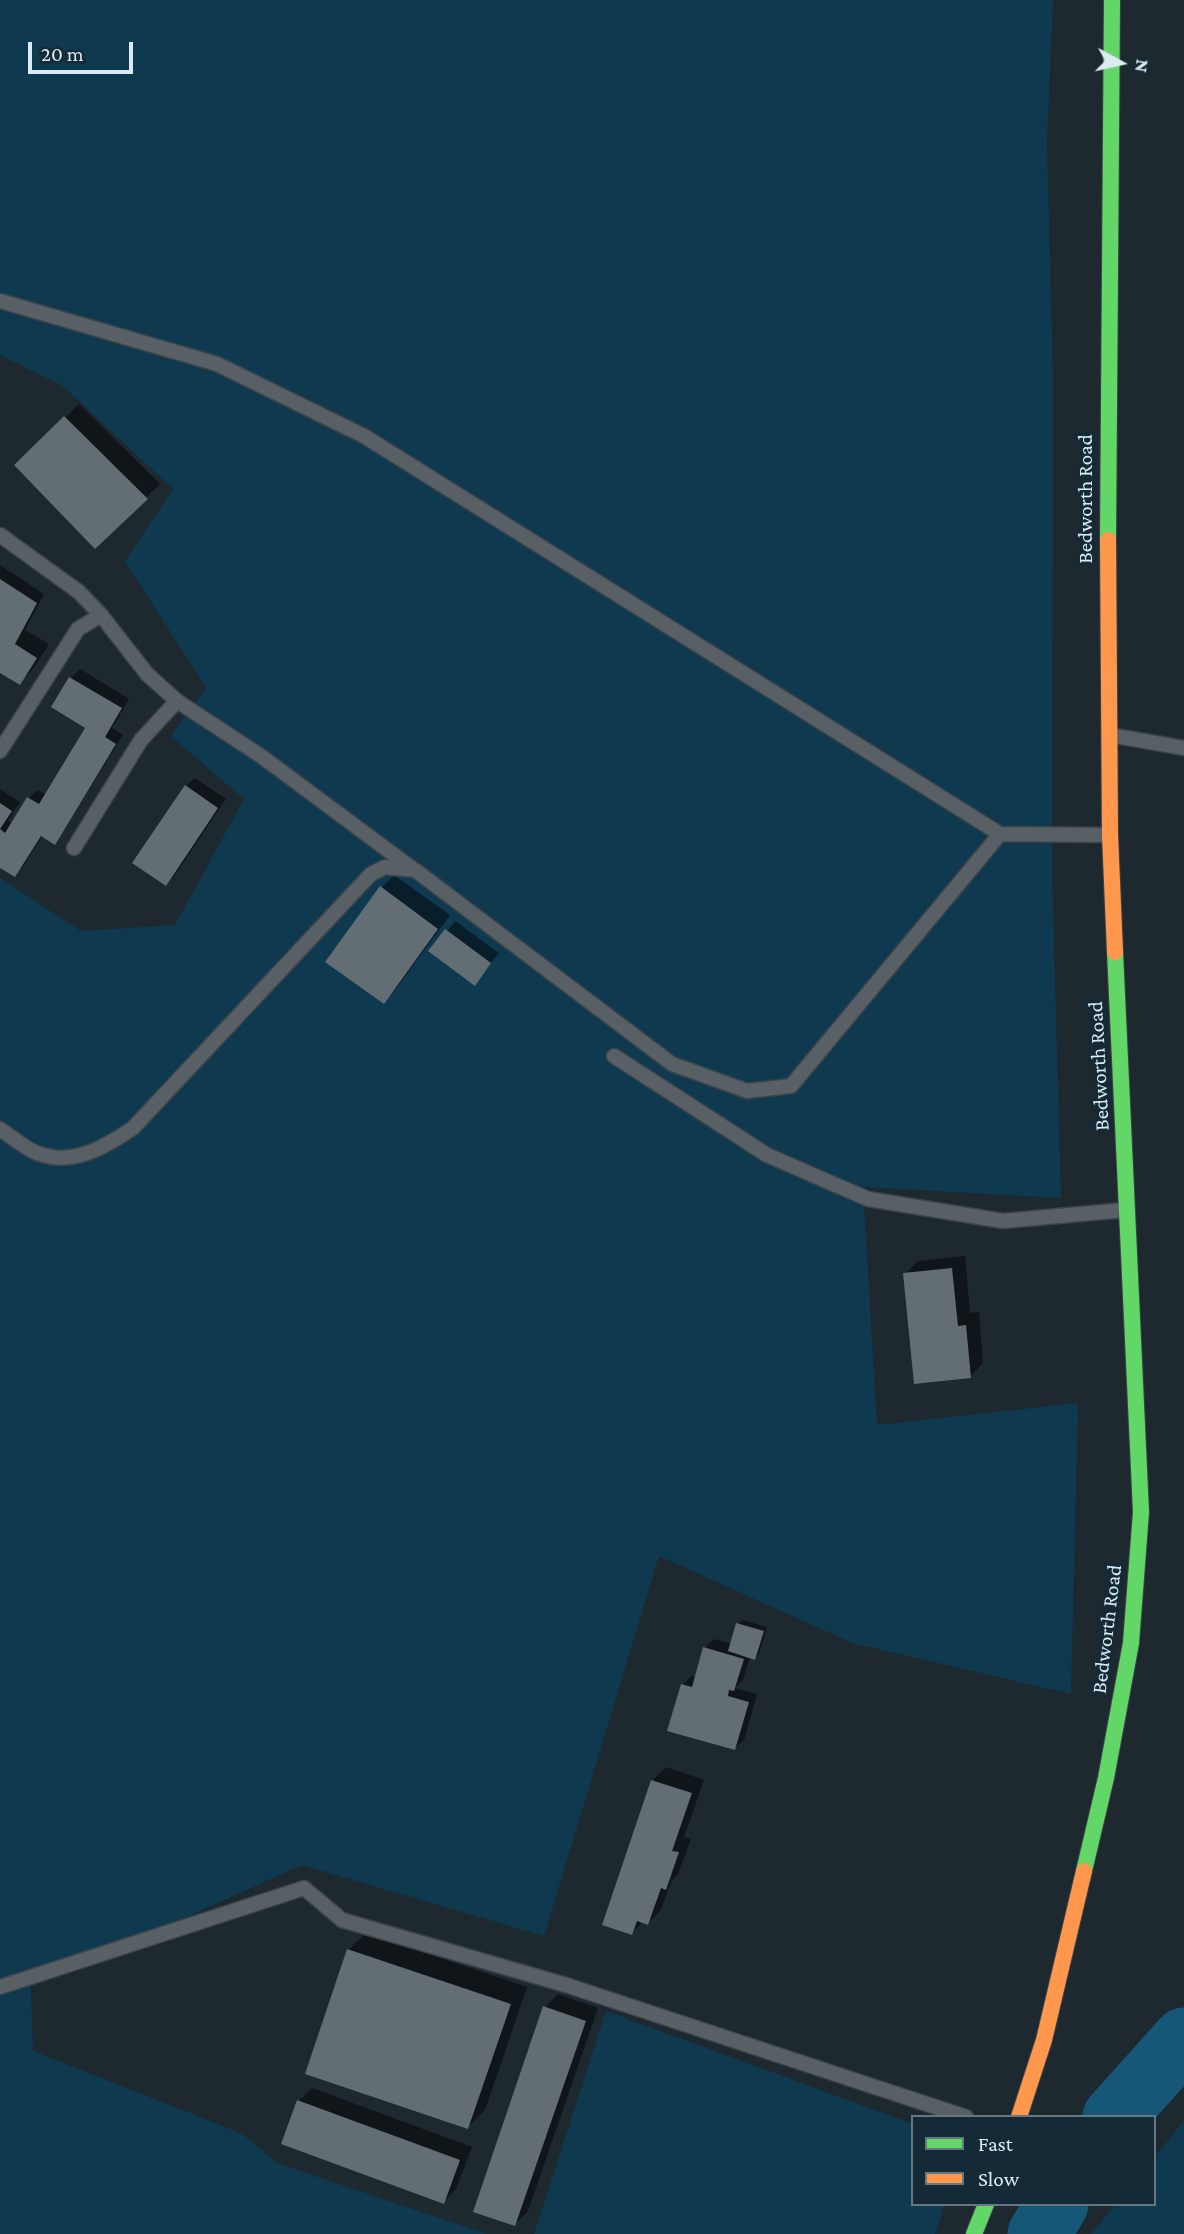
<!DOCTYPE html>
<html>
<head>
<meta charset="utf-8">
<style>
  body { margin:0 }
  #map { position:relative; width:1184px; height:2234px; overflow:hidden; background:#1d282f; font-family:"Crimson Pro",serif }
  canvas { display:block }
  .legend { position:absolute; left:911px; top:2115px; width:245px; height:91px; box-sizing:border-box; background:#152a37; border:2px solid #657782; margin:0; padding:9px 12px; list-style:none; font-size:21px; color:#dceaf2 }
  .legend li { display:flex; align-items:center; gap:14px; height:35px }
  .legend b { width:35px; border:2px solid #657782 }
  .north { position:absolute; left:1086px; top:28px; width:70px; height:70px; -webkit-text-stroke:5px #152a37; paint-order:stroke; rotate:98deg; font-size:19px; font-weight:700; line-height:28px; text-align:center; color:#dceaf2 }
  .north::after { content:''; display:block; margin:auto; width:24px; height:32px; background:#dceaf2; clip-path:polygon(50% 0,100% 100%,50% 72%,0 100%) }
  .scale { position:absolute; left:28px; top:42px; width:105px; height:32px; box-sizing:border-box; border:4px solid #dceaf2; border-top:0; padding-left:9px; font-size:21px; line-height:24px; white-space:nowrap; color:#dceaf2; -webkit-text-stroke:5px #152a37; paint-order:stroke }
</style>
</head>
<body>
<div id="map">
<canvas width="1184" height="2234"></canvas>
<ul class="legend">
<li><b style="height:9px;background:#63d668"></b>Fast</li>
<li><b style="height:9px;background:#ff974d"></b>Slow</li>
</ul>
<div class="north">N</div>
<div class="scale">20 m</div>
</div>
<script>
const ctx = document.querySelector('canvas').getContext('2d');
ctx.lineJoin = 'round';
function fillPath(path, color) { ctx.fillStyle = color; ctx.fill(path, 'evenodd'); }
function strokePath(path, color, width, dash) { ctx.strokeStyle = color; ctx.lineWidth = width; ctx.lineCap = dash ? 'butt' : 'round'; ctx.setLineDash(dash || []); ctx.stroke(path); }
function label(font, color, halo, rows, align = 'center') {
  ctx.font = font + ' "Crimson Pro",serif'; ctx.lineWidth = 7; ctx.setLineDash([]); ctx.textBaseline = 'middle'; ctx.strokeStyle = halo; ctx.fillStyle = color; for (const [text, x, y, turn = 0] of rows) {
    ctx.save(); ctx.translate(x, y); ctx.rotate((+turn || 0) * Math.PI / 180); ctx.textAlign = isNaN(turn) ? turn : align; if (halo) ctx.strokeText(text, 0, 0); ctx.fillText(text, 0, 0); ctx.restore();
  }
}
const green = new Path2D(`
  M0 0H1053L1047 143 1053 379 1052 871 1061 1198 863 1187 877 1425 1078 1403 1071 1694 852 1643 659 1556 544 1936 302 1865 31 1987 33 2051 241 2133 279 2164 488 2234H0V878L81 931 175 925 244 799 171 736 206 688 125 561 173 489 63 386 0 355Z
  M606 2011 913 2124V2204H945L935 2234H534Z
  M1184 2120V2234H1091L1116 2204H1154V2158Z`);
const shadow = new Path2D(`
  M79 404 160 484 95 546 17 465Z
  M0 565 44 594 25 630 49 644 33 669 20 682 0 671Z
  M80 669 129 699 112 728 123 735 58 839 43 835 23 866 15 875 0 866V789L20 802 8 820 12 824 29 798 37 790 46 795 88 727 53 707 71 678Z
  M195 778 226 799 175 875 166 884 186 786Z
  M394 875 450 915 396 989 383 1002 381 888Z
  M455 921 499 953 474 983 431 951Z
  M965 1256 970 1313 979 1312 983 1363 970 1377 905 1274 918 1261Z
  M742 1620 767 1627 759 1654 755 1658 750 1656 743 1680 735 1688 757 1694 744 1740 735 1748 683 1685 691 1676 696 1677 705 1648 714 1639 732 1644 738 1624Z
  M666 1767 704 1780 684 1837 691 1839 678 1874 671 1882 661 1910 648 1923 643 1921 632 1933 605 1924 653 1780Z
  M366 1933 527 1987 485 2110 468 2127 348 1950Z
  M558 1994 598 2008 528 2211 515 2224 545 2007Z
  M312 2088 472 2147 456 2189 443 2202 299 2101Z`);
const river = new Path2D(`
  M1114 2117 1184 2039
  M1039 2234 1057 2204`);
const building = new Path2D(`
  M64 416 148 499 95 549 14 465Z
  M0 579 37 603 15 644 37 658 20 685 0 673Z
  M69 677 122 708 105 737 116 744 55 845 41 836 15 877 0 868V803L12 811 0 829 5 833 27 797 39 804 85 728 51 707Z
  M185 785 218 808 166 886 132 863Z
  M380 886 438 929 384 1004 325 962Z
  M445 929 491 963 475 986 428 951Z
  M952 1268 958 1326 966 1325 971 1378 914 1384 903 1273Z
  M736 1623 764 1631 755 1660 728 1651Z
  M703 1647 744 1659 734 1691 729 1690 728 1696 749 1702 735 1750 667 1731 681 1684 692 1687Z
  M651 1780 692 1793 672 1851 679 1852 666 1890 661 1888 648 1925 637 1921 632 1935 602 1925Z
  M347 1949 511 2004 468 2129 305 2074Z
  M543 2006 586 2021 515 2226 473 2212Z
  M297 2100 460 2160 444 2204 281 2144Z`);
const lane = new Path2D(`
  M0 301 217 364 364 436 1000 834 1108 835
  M0 535 79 592 101 615 147 674 177 701 261 756 413 869
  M1110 735 1184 748
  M0 751 78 629 101 615
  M74 848 141 740 177 701
  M614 1056 767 1155 868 1199 1003 1221 1125 1210
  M0 1129C12 1137 24 1148 37 1153 72 1167 105 1147 133 1128L371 874 385 867 415 870 672 1064 747 1091 791 1086 1000 834
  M0 1987 304 1888 342 1920 566 1985 966 2117`);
const fast = new Path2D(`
  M1108 540 1112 0
  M1084 1871 1106 1778 1131 1643 1141 1512 1115 952
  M974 2234 986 2204`);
const slow = new Path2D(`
  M1108 540 1110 835 1115 952
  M1019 2117 1044 2040 1084 1871`);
const streetNames = [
  ["Bedworth Road",1086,499,-90],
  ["Bedworth Road",1099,1066,-93],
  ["Bedworth Road",1107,1629,-83]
];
fillPath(green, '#0f394f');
fillPath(shadow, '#0007');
strokePath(river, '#165676', 63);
fillPath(building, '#636d74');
strokePath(lane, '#3b444a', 17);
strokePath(fast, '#3b444a', 18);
strokePath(slow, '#3b444a', 18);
strokePath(lane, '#586066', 14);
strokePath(fast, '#63d668', 16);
strokePath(slow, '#ff974d', 16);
label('21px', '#dceaf2', '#152a37', streetNames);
</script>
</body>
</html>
